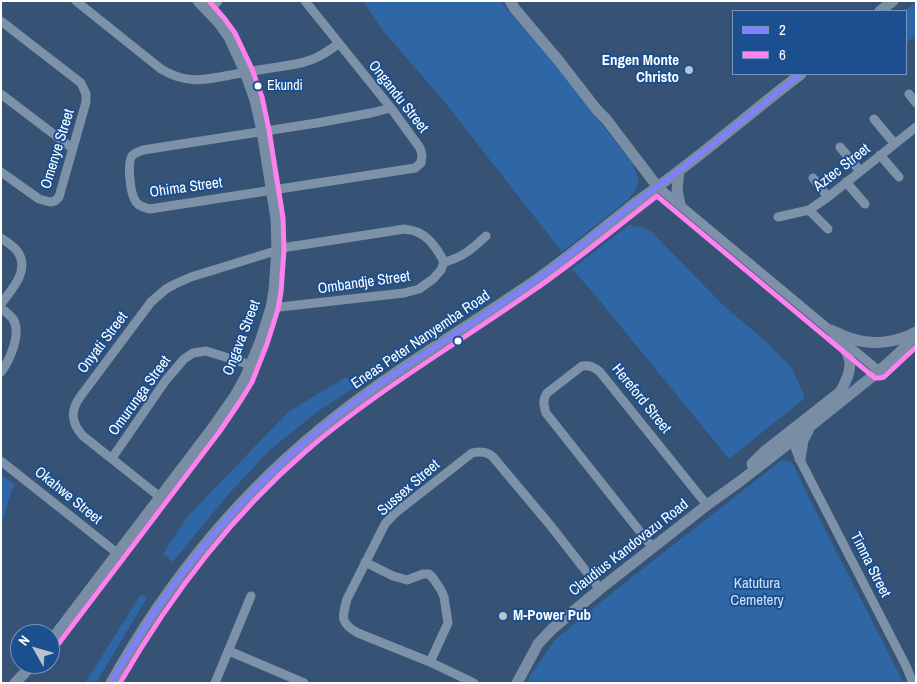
<!DOCTYPE html>
<html>
<head>
<meta charset="utf-8">
<style>
  body { margin:0 }
  #map { position:relative; width:917px; height:684px; overflow:hidden; background:#365274; font-family:"Archivo Narrow",sans-serif }
  canvas { display:block }
  .frame { position:absolute; inset:0; border:2px solid #fff; pointer-events:none }
  .legend { position:absolute; left:732px; top:10px; width:175px; height:65px; box-sizing:border-box; background:#1b4f8f; border:1px solid #7695bc; margin:0; padding:6px 9px; list-style:none; font-size:15px; color:#fff }
  .legend li { display:flex; align-items:center; gap:10px; height:25px }
  .legend b { width:25px; border:1px solid #7695bc }
  .north { position:absolute; left:10px; top:624px; width:50px; height:50px; box-sizing:border-box; background:#1b4f8f; border:1px solid #7695bc; border-radius:50%; rotate:308deg; font-size:14px; font-weight:700; line-height:20px; text-align:center; color:#fff }
  .north::after { content:''; display:block; margin:auto; width:18px; height:22px; background:#b9c2ce; clip-path:polygon(50% 0,100% 100%,50% 72%,0 100%) }
</style>
</head>
<body>
<div id="map">
<canvas width="917" height="684"></canvas>
<div class="frame"></div>
<ul class="legend">
<li><b style="height:6px;background:#8080ff"></b>2</li>
<li><b style="height:6px;background:#ff80ef"></b>6</li>
</ul>
<div class="north">N</div>
</div>
<script>
const ctx = document.querySelector('canvas').getContext('2d');
ctx.lineJoin = 'round';
function fillPath(path, color) { ctx.fillStyle = color; ctx.fill(path, 'evenodd'); }
function strokePath(path, color, width, dash) { ctx.strokeStyle = color; ctx.lineWidth = width; ctx.lineCap = dash ? 'butt' : 'round'; ctx.setLineDash(dash || []); ctx.stroke(path); }
function label(font, color, halo, rows, align = 'center') {
  ctx.font = font + ' "Archivo Narrow",sans-serif'; ctx.lineWidth = 4; ctx.setLineDash([]); ctx.textBaseline = 'middle'; ctx.strokeStyle = halo; ctx.fillStyle = color; for (const [text, x, y, turn = 0] of rows) {
    ctx.save(); ctx.translate(x, y); ctx.rotate((+turn || 0) * Math.PI / 180); ctx.textAlign = isNaN(turn) ? turn : align; if (halo) ctx.strokeText(text, 0, 0); ctx.fillText(text, 0, 0); ctx.restore();
  }
}
const green = new Path2D(`
  M363 1H500L555 64 632 163 636 172 639 182 635 191 628 200 562 252 443 100 383 31Z
  M916 2V35L906 43V11H905Z
  M629 225 641 227 652 232 723 305 763 339 792 368 805 398 729 459 595 295 572 269Z
  M346 377 358 385 317 412 270 450 226 497 173 562 163 554 188 516 288 412Z
  M782 460 792 462 813 506 904 683H527L531 674 555 640 613 592Z
  M1 474 15 485 11 492 1 527Z
  M141 594 147 598 96 683H85Z`);
const street = new Path2D(`
  M76 1 161 69C192 88 214 77 247 72 263 69 280 67 296 64 315 60 323 55 338 44
  M305 1 391 108 420 148 422 155 421 163 415 168 150 209C145 208 139 206 136 202 130 194 127 163 132 156 135 152 139 152 143 150L317 123 371 113 391 108
  M209 12 218 1
  M1 21 81 83 86 94V102L59 197 55 201 50 202 39 199 1 172
  M1 94 72 148
  M909 94 916 103
  M874 119 894 143
  M840 147 860 171
  M880 155 899 177
  M813 178 828 197
  M846 182 865 204
  M657 186 879 371
  M809 210 828 229
  M778 217 809 210 828 197 916 127
  M1 238C7 242 16 247 19 254 29 272 11 290 1 304
  M444 262C462 258 472 249 486 236
  M1 308C5 311 10 315 13 319 22 333 10 360 1 372
  M791 437 800 460 906 666 913 683
  M112 458 166 380 184 359 193 353 206 351 251 365
  M1 461 117 553
  M160 497 83 436C71 423 70 411 80 397L151 302 166 289 175 284 191 277 288 247 405 229C408 230 413 230 417 232 430 237 438 250 444 262L441 270 433 279 419 289 404 293 271 308
  M653 548 546 413C544 406 542 400 547 393L582 366C590 365 594 367 600 372L707 505
  M365 562 393 576 407 580 423 574H429L433 578 441 590 444 597 448 623 430 662
  M229 651 304 683
  M215 683 251 596
  M474 683 430 662 358 633C340 623 342 618 347 599L385 524 394 514 472 453C480 451 487 451 493 457L550 525 600 589`);
const secondary = new Path2D(`
  M510 1 515 9 559 61 597 110 606 119 657 186
  M880 11 893 1
  M679 171 677 190 680 204
  M831 330C838 333 845 337 853 339 874 346 897 342 916 332
  M832 331C851 355 857 364 840 392
  M800 459 803 440 808 431
  M752 464 765 451 840 392
  M50 642 214 426 235 396 245 378 260 342 271 308 274 291 277 250 276 219 262 131 255 100 245 72 229 37 219 23 198 1
  M15 683 33 664
  M111 683C168 580 243 489 335 417 399 367 469 326 536 280 570 256 602 229 635 203 650 192 666 181 680 170 721 139 760 105 801 74
  M517 683 538 644 551 630 600 589 707 505 739 482 792 441 879 371 900 352 914 337`);
const bus1 = new Path2D(`
  M111 683C126 657 141 632 158 607 207 536 267 471 335 417 401 365 475 324 543 275 575 252 604 226 635 203 655 188 675 174 695 158 731 131 765 102 801 74`);
const bus2 = new Path2D(`
  M56 647 220 431 241 400 252 382 267 344 278 309 281 292 284 250 283 218 269 130 262 97 252 69 235 33 224 18 209 1
  M120 683C170 596 230 517 306 451 376 391 455 345 531 292 575 262 615 228 657 196L875 378H880L884 377 916 347`);
const markers = [
  [689,70,5,"#b9c2ce"],
  [258,86,4.5,"#fff"],
  [458,341,4.5,"#fff"],
  [503,616,5,"#b9c2ce"]
];
const busNames = [
  ["Ekundi",267,86]
];
const poiNames = [
  ["Engen Monte",679,61],
  ["Christo",679,78],
  ["M-Power Pub",513,616,"left"]
];
const streetNames = [
  ["Ongandu Street",398,97,52],
  ["Omenye Street",58,149,-73],
  ["Aztec Street",842,168,-38],
  ["Ohima Street",186,188,-8],
  ["Ombandje Street",364,283,-8],
  ["Ongava Street",242,338,-69],
  ["Eneas Peter Nanyemba Road",421,340,-34],
  ["Onyati Street",103,343,-53],
  ["Omurunga Street",140,396,-54],
  ["Hereford Street",641,399,51],
  ["Sussex Street",409,488,-41],
  ["Okahwe Street",68,496,39],
  ["Claudius Kandovazu Road",629,548,-38],
  ["Timna Street",870,565,63]
];
const parkNames = [
  ["Katutura",757,584],
  ["Cemetery",757,601]
];
fillPath(green, '#2f66a5');
strokePath(street, '#7d92a8', 9);
strokePath(secondary, '#798da4', 11);
strokePath(bus1, '#8080ff', 5);
strokePath(bus2, '#ff80ef', 5);
for (const [x, y, r, color] of markers) { const dot = new Path2D(); dot.arc(x, y, r, 0, 2 * Math.PI); ctx.fillStyle = color; ctx.fill(dot); strokePath(dot, '#1b4f8f', 2); }
label('14px', '#fff', '#1b4f8f', busNames, 'left');
label('bold 15px', '#fff', '#1b4f8f', poiNames, 'right');
label('15px', '#fff', '#1b4f8f', streetNames);
label('15px', '#cfe3fa', '#1b4f8f', parkNames);
</script>
</body>
</html>
